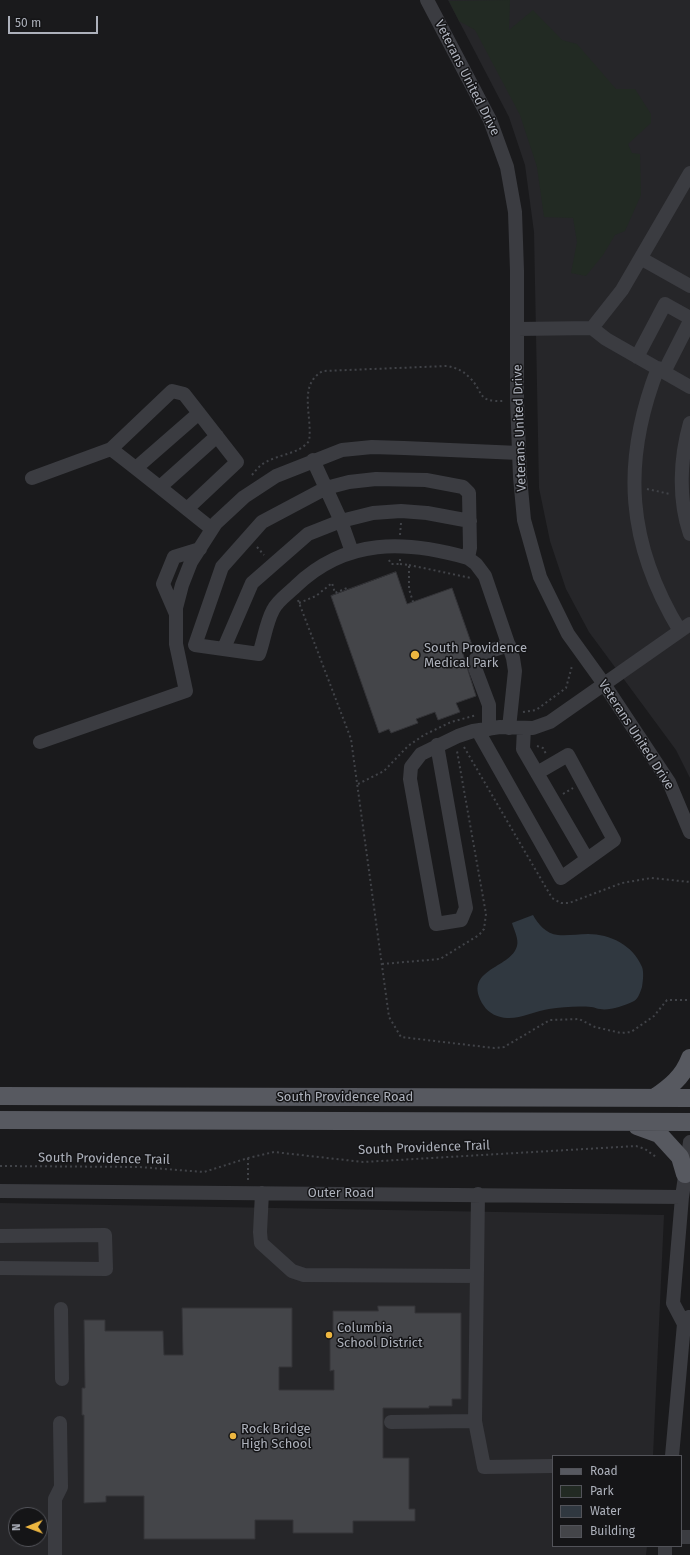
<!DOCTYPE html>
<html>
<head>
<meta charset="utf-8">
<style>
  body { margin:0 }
  #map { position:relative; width:690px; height:1555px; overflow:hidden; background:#1a1a1c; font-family:"Fira Sans",sans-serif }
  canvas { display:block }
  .legend { position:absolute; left:552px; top:1455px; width:130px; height:92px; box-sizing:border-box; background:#151517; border:1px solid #525359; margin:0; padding:5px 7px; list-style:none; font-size:12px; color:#adb1bb }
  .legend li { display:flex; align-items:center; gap:8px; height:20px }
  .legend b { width:20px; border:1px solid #525359 }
  .north { position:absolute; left:8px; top:1507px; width:40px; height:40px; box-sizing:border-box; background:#151517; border:1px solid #525359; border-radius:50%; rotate:269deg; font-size:11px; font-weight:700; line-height:16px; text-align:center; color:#adb1bb }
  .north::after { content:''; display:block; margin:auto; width:14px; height:18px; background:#edb640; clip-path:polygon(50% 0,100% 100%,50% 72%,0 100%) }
  .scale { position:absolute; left:8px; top:16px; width:90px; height:18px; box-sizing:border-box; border:2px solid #adb1bb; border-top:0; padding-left:5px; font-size:12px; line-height:14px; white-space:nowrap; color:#adb1bb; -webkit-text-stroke:3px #151517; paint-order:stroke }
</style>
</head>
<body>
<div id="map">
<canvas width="690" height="1555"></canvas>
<ul class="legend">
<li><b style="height:5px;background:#575960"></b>Road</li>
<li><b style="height:11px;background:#222a23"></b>Park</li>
<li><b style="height:11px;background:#303840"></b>Water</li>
<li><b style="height:11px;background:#444549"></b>Building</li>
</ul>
<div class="north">N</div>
<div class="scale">50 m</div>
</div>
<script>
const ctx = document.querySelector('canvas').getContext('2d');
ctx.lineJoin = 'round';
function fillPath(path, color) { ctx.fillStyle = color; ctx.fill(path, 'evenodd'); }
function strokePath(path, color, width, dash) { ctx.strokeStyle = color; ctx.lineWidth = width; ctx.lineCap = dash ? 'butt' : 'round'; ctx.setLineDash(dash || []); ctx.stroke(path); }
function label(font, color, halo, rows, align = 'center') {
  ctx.font = font + ' "Fira Sans",sans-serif'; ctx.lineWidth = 3; ctx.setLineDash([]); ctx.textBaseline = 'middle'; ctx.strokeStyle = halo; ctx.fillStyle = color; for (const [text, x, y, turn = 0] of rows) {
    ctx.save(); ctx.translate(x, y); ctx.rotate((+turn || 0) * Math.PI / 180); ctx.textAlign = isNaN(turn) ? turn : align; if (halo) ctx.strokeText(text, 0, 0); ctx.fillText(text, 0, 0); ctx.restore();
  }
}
const built = new Path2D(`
  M448 0H690V778L676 750 589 632 566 589 550 541 539 488 534 232 525 165 509 117Z
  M0 1203 664 1215 653 1456H553V1546H647L646 1555H0ZM16 1515H40V1539H16Z`);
const green = new Path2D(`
  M510 0 509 30 533 10 562 40 577 44 616 89H635L651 114V123L628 144 632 153 640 154 641 195 625 231 615 235 603 255 586 276 571 273 577 242 573 218 544 217 537 167 520 115 475 30 459 21 449 1Z`);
const water = new Path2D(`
  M533 915C538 924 546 934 558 935 567 936 578 934 588 934 610 934 633 945 642 967 644 972 643 981 642 987 640 993 638 1000 632 1002 624 1006 608 1011 600 1009 597 1009 594 1007 591 1007 578 1006 562 1007 549 1009 535 1011 520 1019 507 1018 499 1018 488 1013 484 1006 460 969 511 969 517 946 519 939 514 930 512 923Z`);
const building = new Path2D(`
  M396 572 407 604 452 588 473 648 462 651 476 696 456 703 460 712 438 720 435 712 416 719 418 723 391 733 389 729 379 733 331 596Z
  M378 1306H415V1313H461V1399H452V1406H429V1408H383V1458H409V1509H415V1521H353V1533H293V1520H255V1539H144V1496H106V1502L84 1503V1415H82V1388H85L84 1320H105V1331H163L164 1355H183L182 1308H292V1367H279V1390H334V1370L330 1371V1336H333V1311H378Z`);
const path = new Path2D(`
  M252 475C256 470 260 465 266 462 280 454 299 454 309 441 313 416 297 385 323 371L447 366C456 368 462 370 469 377 485 392 475 402 504 401
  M647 489 670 494
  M400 535 401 523
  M257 547 264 555
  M400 559V564L409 565V589L413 602
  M389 560 391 564H400
  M409 565 471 578
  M298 600 351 739 389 1017 401 1037 494 1048 504 1047 550 1020 579 1019 595 1027 621 1033 631 1032 654 1016 667 1000H690
  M299 603 316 596 332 583 335 593 349 587
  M523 712 536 710 566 688 572 666
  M537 746 543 748 546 754
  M464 747 552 898 561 903H569L622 883 651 878 690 882
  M358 784 384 771 408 746 424 735 451 722 477 715
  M563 794 573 788
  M382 964 440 959 479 935 484 929 486 914 457 751
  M0 1166 139 1167 204 1172 248 1158 274 1152 363 1162 636 1146 645 1149 656 1157
  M248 1180V1158`);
const minor = new Path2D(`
  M427 0 490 120 507 167 515 212 517 271V400L520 477 524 520 540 577 568 634 604 684 669 782 690 832
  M642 259 690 286
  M592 328 606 339 690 387
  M517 329 592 328 622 290 690 173
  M637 357 665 304 690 318
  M658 368C621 463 627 544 680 631
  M664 372 690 321
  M690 423C680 458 678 499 690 534
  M313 460 341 521 352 552
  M136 468 199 413
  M32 478 111 449
  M160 487 217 436
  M187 509 237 462 184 394 172 391 111 449C145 475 178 502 212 529
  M468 558C405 540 346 538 296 586 289 593 277 601 273 610 266 623 264 640 259 654L195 645 222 567 262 522 326 488 349 482 376 479 426 480 463 487 469 493 470 548 468 558 476 564 485 576 513 658 515 671 509 728
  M176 614 163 584 174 557 200 549
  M224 648 252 583 308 534 341 521 373 513 401 511 427 513 470 521
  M524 728 523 749 587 859
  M489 729V705L475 668V660L480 654 509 645
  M478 731 561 878 614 840 568 755 537 773
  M40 742 186 691 176 644V608L182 585 191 562 216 523 244 497 276 476 342 450 372 447 404 448 519 453
  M437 745 466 908 461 920 436 924 410 779 411 767 421 754 458 736 473 731 500 727 533 728 550 722 690 624
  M0 1191 682 1197
  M262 1193 260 1232 261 1243 292 1271 304 1275 477 1276
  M0 1236 105 1235 106 1269 0 1268
  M61 1309 62 1379
  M684 1324 673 1303 682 1197 690 1142
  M475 1421 484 1467 553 1466
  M391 1422 475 1421 478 1194
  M672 1456 684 1324 689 1317
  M681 1537H690
  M55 1555V1499L61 1487 60 1423
  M665 1555V1546`);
const major = new Path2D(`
  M0 1096 690 1098
  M654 1098C670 1087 683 1077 690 1058
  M0 1120 690 1122
  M637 1126 659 1134 680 1157 685 1174`);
const markers = [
  [415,655,5,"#edb640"],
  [329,1335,4,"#edb640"],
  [233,1436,4,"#edb640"]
];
const streetNames = [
  ["Veterans United Drive",467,78,63],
  ["Veterans United Drive",520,428,-92],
  ["Veterans United Drive",636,735,57],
  ["South Providence Road",345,1097],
  ["South Providence Trail",424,1148,-2],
  ["South Providence Trail",104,1159,1],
  ["Outer Road",341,1193]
];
const poiNames = [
  ["South Providence",424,648],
  ["Medical Park",424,663],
  ["Columbia",337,1328],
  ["School District",337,1343],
  ["Rock Bridge",241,1429],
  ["High School",241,1444]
];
fillPath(built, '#262629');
fillPath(green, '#222a23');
fillPath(water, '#303840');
fillPath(building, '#444549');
strokePath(building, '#343438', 1);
strokePath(path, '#414348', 2, [2, 3]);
strokePath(minor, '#3b3c41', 14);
strokePath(major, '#575960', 18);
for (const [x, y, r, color] of markers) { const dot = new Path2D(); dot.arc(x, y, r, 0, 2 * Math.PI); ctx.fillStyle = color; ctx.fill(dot); strokePath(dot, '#151517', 1.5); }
label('13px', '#adb1bb', '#151517', streetNames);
label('13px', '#adb1bb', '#151517', poiNames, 'left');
</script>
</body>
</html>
